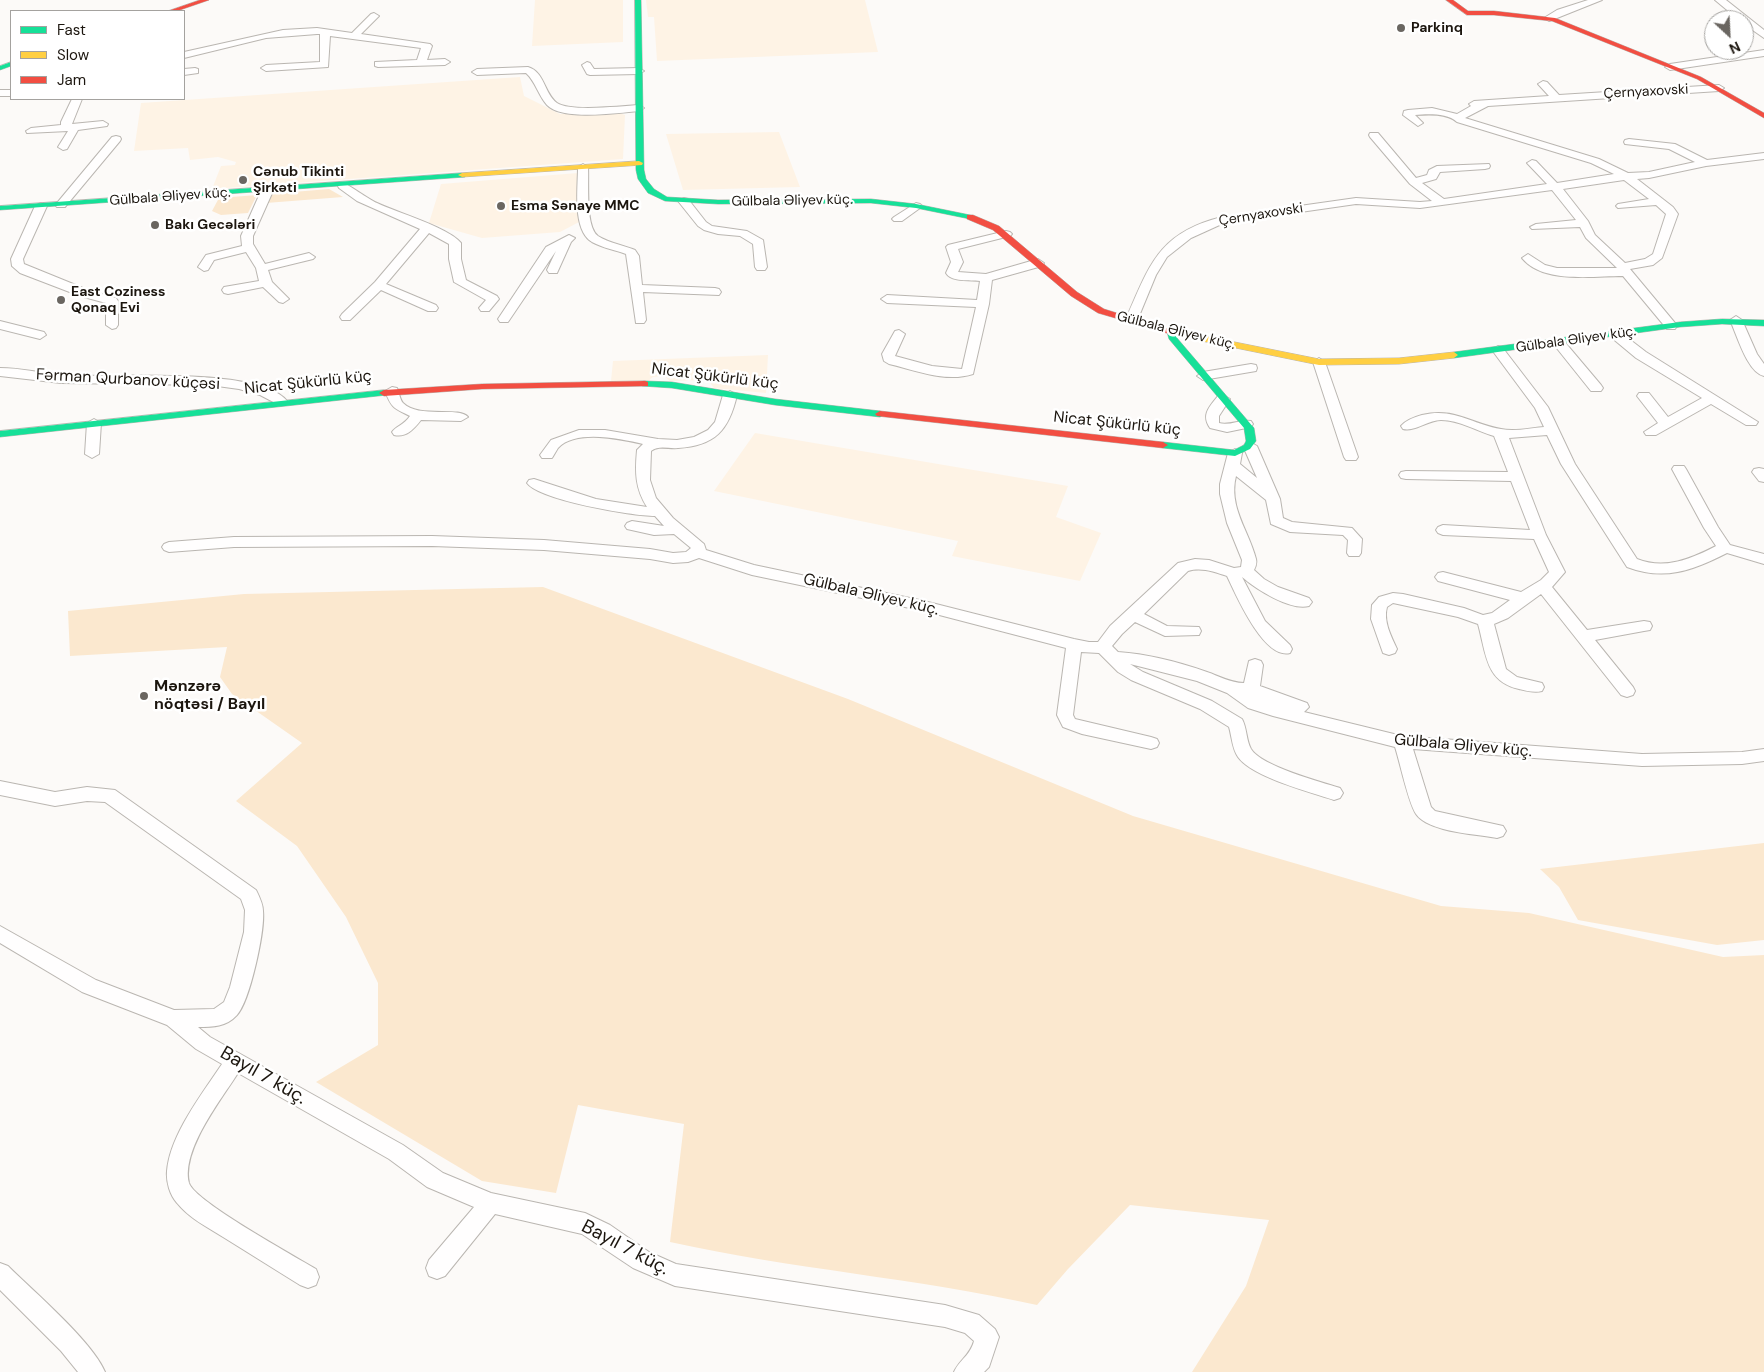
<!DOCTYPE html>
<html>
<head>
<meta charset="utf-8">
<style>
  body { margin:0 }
  #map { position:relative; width:1764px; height:1372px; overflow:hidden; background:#fcfaf8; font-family:"DM Sans",sans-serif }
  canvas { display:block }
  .legend { position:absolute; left:10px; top:10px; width:175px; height:90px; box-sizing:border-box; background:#fff; border:1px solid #a4a29f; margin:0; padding:6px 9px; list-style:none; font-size:15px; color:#1c160f }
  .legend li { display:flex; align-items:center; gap:10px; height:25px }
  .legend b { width:25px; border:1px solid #a4a29f }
  .north { position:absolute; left:1704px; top:10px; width:50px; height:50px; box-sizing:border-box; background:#fff; border:1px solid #a4a29f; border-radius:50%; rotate:155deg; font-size:14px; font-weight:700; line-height:20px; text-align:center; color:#1c160f }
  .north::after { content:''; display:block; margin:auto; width:18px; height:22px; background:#6a6661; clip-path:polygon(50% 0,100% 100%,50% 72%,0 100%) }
</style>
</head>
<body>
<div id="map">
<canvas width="1764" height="1372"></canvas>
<ul class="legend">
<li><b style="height:6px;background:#16e098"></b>Fast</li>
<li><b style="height:6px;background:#ffcf43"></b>Slow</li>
<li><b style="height:6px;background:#f24e42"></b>Jam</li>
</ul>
<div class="north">N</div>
</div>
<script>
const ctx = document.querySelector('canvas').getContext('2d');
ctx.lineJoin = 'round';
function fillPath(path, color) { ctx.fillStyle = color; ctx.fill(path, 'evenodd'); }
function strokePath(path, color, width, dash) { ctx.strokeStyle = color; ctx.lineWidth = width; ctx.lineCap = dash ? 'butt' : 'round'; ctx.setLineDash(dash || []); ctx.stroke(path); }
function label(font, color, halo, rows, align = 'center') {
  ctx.font = font + ' "DM Sans",sans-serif'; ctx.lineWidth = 5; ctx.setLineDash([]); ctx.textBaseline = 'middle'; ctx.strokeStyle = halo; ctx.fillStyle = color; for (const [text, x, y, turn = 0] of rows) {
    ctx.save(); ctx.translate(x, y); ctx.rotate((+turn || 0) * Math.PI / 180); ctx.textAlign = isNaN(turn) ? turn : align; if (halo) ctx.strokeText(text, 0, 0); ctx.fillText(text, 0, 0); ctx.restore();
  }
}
const built = new Path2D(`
  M535 0H623V42L532 46Z
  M646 0H865L878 52 657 61 654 17H648Z
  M520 77 524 96 560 114 614 111 625 115 623 159 212 189 221 166 235 165 236 162 218 157 190 160 188 148 134 151 141 103Z
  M779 132 800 187 683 190 666 134Z
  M578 173 583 220 560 232 482 238 429 223 441 184Z
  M768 355 766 393 714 388 708 380 670 381 664 376 653 377 648 381H611L613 361Z
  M755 433 1068 486 1056 517 1101 533 1080 581 952 556 958 541 714 491Z`);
const green = new Path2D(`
  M329 189 343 197 266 203 269 194Z
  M257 195 248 213 221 215 212 211 219 198Z
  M543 587 848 699 1133 816 1441 906 1529 913 1723 957 1764 955V1372H1192L1246 1286 1269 1220 1130 1205 1068 1269 1037 1305C916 1278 791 1269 670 1242L684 1124 578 1105 556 1193 482 1181 316 1082 378 1045V983L346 917 297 846 236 801 302 743 232 694 220 677 227 647 70 656 68 611 244 594Z
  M1764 843V940L1717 945 1578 920 1559 887 1540 869Z`);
const street = new Path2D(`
  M1588 0H1602L1552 20 1549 21 1544 18 1557 10Z
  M1715 0H1726L1764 30V38L1744 24V20H1739Z
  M374 13 379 16 361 34 430 44 432 46 427 60 445 59 450 62 445 65 378 67 375 66V62L417 60 421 48 330 36 328 67 266 71 261 68 266 65 320 62V34H317L266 38 184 58V52L283 30 317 28 352 33 371 14Z
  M1764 50V56L1670 70 1665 67 1670 64Z
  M587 62 590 63 594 69 639 68 644 71 639 74 590 75 587 74 582 65Z
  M528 67C545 72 544 94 557 103 570 112 622 106 639 105L644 108 639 111C618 113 562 121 547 105 538 95 536 82 526 73L477 75 472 72 477 69Z
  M195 68 198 69V73L184 75V69Z
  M1543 81 1547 82 1559 95 1719 85 1724 88 1719 91 1488 106 1465 118 1599 159 1628 173 1649 172 1695 162 1669 149 1625 144 1624 142 1625 140 1629 139 1675 144 1707 160 1764 153V159L1706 166 1649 178 1637 179 1673 207 1678 214 1662 258 1653 265 1630 269 1675 323 1677 326 1675 329H1667L1623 276C1593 276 1543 284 1522 258L1528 254 1545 265 1557 268H1617L1586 238 1580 227 1532 229 1530 227 1536 224 1576 220 1552 190 1420 208 1356 204 1224 223 1191 238 1167 257 1156 275 1137 321 1131 325 1125 321C1149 267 1157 233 1222 217L1356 198 1420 202 1432 201 1410 184 1370 137 1369 135 1370 133H1378L1416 178 1427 175 1429 170 1437 166 1489 164 1490 166 1489 168 1485 169 1440 172 1436 179 1422 183 1444 199 1547 184 1527 163 1532 160 1536 161 1557 183 1614 174 1591 163 1457 122C1447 113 1428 114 1415 115L1423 123 1418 126 1403 115 1404 111 1408 110 1432 108 1457 114 1471 106 1469 104 1474 101 1549 96 1538 84ZM1624 180 1649 199 1618 204 1616 206 1618 208 1656 205 1666 214 1653 254 1645 259 1625 263 1595 235 1588 221 1563 189Z
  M0 90H11V96H0Z
  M72 99H82L72 124 103 121 108 124 107 126 78 130 67 149 63 150 58 147 68 131 27 133 26 131 31 128 61 125V122Z
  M116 136 120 137 121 139 120 141 65 207H57L55 205 57 203 112 137Z
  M583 164 588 167C589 182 585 227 598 236 609 243 623 245 635 250L639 256 642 285 715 288 719 289 721 292 719 295 643 292 646 320 644 323H636L626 254C615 250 603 248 592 242 572 230 578 188 578 167Z
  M343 183C348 184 368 199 377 203 398 213 448 227 461 243V259L466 280 497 296 499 299 489 311H481L479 308 486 300 454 282 449 259V244L429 233 386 284 436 305 438 308 436 311H428L381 290 350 320H342L340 317 342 314 375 282 420 229 357 201 339 188 338 186 339 184Z
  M267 188 273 191 253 236V244L265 264 309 253 315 257 313 259 268 270 272 282 289 299 283 303 279 302 263 287 228 294 224 293 222 290 224 287 259 281 256 268 246 252 214 260 208 270 204 271 198 267 206 255 242 246 241 236 261 191Z
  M684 198 688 199 706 222 712 226 747 231 763 240 767 267 765 270H757L755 267 753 244 740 236 718 234 704 230 698 226 678 201Z
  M41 203 47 206 23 259 24 264 88 290 116 298 118 301V325L116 328 112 329 106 325V303L80 296 20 273 12 266 11 259 35 206Z
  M916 203 920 204 922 206 920 208 902 221H894L892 219 894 217Z
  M1006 231 1010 232 1012 234 1010 236 958 249 963 262 958 272 986 274 1038 259 1044 263 1042 266 992 280 989 304 973 374C946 383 915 370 889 364L884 361 882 354 895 331 899 330 905 334 895 356 932 366 962 369 976 307 887 303 881 299 887 295 977 300 980 281C970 280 951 282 946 273L951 262 946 247 948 245Z
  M569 235 575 238 571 242 557 273H549L547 270 556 251 508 322H500L498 319 546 247Z
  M1736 316 1742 320 1757 354 1764 364V376C1747 372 1737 335 1730 320Z
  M0 321 44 332 46 335 40 339 0 329Z
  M1616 331 1620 332 1646 352 1758 422 1756 425H1746L1711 404 1656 435H1646L1644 432 1658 423 1637 396 1639 393H1649L1668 417 1702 398 1636 358 1612 338 1610 335Z
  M1559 339 1563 340 1601 385 1603 388 1601 391H1591L1555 346 1553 343Z
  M1498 346 1502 347 1548 407 1575 464 1637 559C1665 570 1691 559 1716 546L1704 528 1672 469 1674 466H1684L1686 469 1718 527 1730 545 1764 554V564L1727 553C1692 571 1664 581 1627 567L1561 464 1547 435 1509 438 1546 535 1565 572 1552 587 1587 630 1644 621 1650 622 1652 626 1650 630 1644 631 1595 640 1633 687 1635 691 1633 695 1627 697 1621 695 1541 594 1508 618 1494 624 1506 669 1517 677 1542 683 1544 687 1542 691C1534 693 1527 691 1519 689 1485 682 1486 652 1478 624L1458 617 1393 603 1387 607C1383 621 1391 636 1397 649L1395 653 1389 655 1383 653 1371 619 1372 605 1379 597 1393 593 1403 594 1464 608 1483 615 1492 613 1510 600 1438 581 1435 577 1438 573 1443 572 1521 592 1541 580 1549 572 1534 539 1443 535 1438 533 1436 530 1438 527 1443 525 1530 530 1511 481 1406 479 1401 478 1399 475 1401 472 1406 471 1508 472 1494 436C1477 431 1459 420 1441 420 1428 420 1415 432 1403 429L1401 426C1406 420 1415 417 1422 415 1454 407 1471 424 1501 429 1515 432 1530 428 1544 427L1535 408 1492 350Z
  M1319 358 1325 362 1358 457 1356 460H1346L1344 457 1313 362Z
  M1251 364 1256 365 1257 368 1256 371 1203 380 1197 376 1203 372Z
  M0 368C21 368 40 373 61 375 107 379 260 365 288 402L281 406 260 395 239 389 210 385 61 383 0 376Z
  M392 387 397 388C399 392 400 400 403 403 419 419 459 406 468 417L461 421 421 420C414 429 406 438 394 435L392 432C396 426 404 425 410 416 394 408 392 409 385 391Z
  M730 391 737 395C729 430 715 446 678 448 668 449 659 445 651 451L650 480 656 498 673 518 704 544 706 550 754 565 924 601 1074 639 1089 642H1098L1110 626 1178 563 1195 559 1209 560 1234 568 1241 567 1242 560 1227 523 1220 494V484L1228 453 1235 449 1242 453 1240 464 1257 478 1243 446 1250 442 1257 446 1280 499 1283 518 1292 522 1352 528 1362 539 1361 553 1359 556H1349L1347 553 1348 540 1343 535 1290 532 1271 524 1266 500 1236 476C1228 507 1249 531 1256 559 1257 563 1256 566 1254 570L1264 579 1278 587 1309 598 1312 602 1309 606C1290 611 1256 589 1242 577L1265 621 1290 645 1292 649 1290 653C1264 660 1236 595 1227 576 1214 572 1202 567 1188 571L1144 614 1167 626 1199 627 1201 631 1199 635 1165 636 1135 622 1122 634 1112 646 1118 652C1147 654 1179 662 1207 672 1219 676 1230 683 1244 683L1249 661 1255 659 1261 661 1263 665 1260 686 1307 703 1309 707 1304 712 1402 736 1642 754 1742 752 1764 749V761L1742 764 1642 766 1413 749 1431 807 1435 811 1503 826 1506 831 1503 836 1497 838C1476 834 1428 832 1416 814 1408 802 1400 762 1395 747L1273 716 1248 708 1227 693 1197 681 1130 664 1143 672 1212 701 1242 719C1247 728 1246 740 1251 749 1261 766 1321 782 1340 788L1343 793 1340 798 1334 800C1310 792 1252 777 1238 757 1232 748 1232 737 1229 727L1200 709 1131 680 1118 672 1099 653 1081 652 1073 715 1075 719 1151 737 1157 739 1159 743 1157 747 1151 749 1082 734 1063 727 1057 715 1066 648 924 611 752 575 699 558 688 562 673 563 650 559 544 550 432 546 234 547 169 552 164 550 162 547 164 544 169 542 234 537 432 536 544 540 650 549 673 553 686 552 691 548 674 534 654 535 627 529 625 526 627 523 632 521 664 526 655 516C632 516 539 500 527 483L529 480 534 479 596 499 647 507C635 488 635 472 637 450L643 444C621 439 576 429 558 448 556 451 554 455 552 458H542L540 455 551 440 579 430H605L658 439 677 440 694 437 708 430 715 422 723 395Z
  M1223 395 1230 399 1219 416V423C1230 426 1240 419 1251 421L1253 424 1251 427 1227 432 1210 428C1201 415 1209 407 1218 396Z
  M94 419 101 423 99 454 92 458 85 454 87 423Z
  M1759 468 1764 469V482L1759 481 1752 472 1754 469Z
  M0 781 55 792 87 787 115 790 256 890C259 896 263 904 263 911 265 931 250 1001 237 1015 226 1027 213 1027 198 1027L210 1037 403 1145 443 1173 491 1193 585 1213 610 1225 649 1252 676 1264 945 1305 979 1315 995 1329 999 1337 989 1367 984 1372H954C960 1359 970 1356 974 1341L965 1333 945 1327 675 1286 633 1268 582 1234 495 1214 445 1276 437 1279 429 1276 426 1268 429 1260 474 1207 427 1187 389 1159 238 1073C221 1100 181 1150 189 1183 194 1201 296 1257 316 1269L319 1277 316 1285 308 1288 300 1285C274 1269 249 1253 223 1237 207 1227 189 1218 177 1203 170 1195 166 1182 167 1171 170 1135 202 1094 222 1064L196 1049 167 1025 82 992 0 943V926L96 980 174 1010 214 1009 224 1002 230 987 244 932 245 910 241 899 105 802 87 801 55 806 0 795Z
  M0 1263 8 1266C34 1292 92 1341 105 1372H78L61 1351 0 1290Z`);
const fast = new Path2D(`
  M635 0H641L644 170 646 179 654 189 667 197 718 200 871 199 916 204 970 215 974 217 970 219 916 208 871 203 718 204 665 201 648 193 638 179 636 170Z
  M11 62V66L0 70V66Z
  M462 173 466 175 465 177 0 210V206Z
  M1722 319 1764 320V326L1722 324 1680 327 1454 358 1450 355 1454 352 1680 322Z
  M1171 329 1174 330 1177 338 1254 428 1256 441 1250 449 1235 456 1163 448 1158 445 1163 442 1234 450 1244 445 1246 441 1244 428 1169 339 1167 332Z
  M645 381 672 382 775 399 880 411 885 414 880 417 775 405 672 388 642 386V382Z
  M384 390 389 393 387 395 0 437V431Z`);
const slow = new Path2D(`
  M639 161 643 163 642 165 462 177 458 175 462 173Z
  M1180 331 1319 359 1399 358 1454 352 1458 355 1454 358 1399 364 1319 365 1177 336 1176 334Z`);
const jam = new Path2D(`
  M200 0H209L177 11H168Z
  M1446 0H1453L1468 11H1494L1555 18 1701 77 1764 113V118L1697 79 1552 21 1494 15H1467Z
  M967 215H973L999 226 1077 292 1104 309 1184 334 1180 337 1098 313 1071 296 993 230 967 219Z
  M645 381 648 382V386L482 389 384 396 379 393 384 390 482 384Z
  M880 411 1163 442 1168 445 1163 448 877 416 875 414Z`);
const markers = [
  [1401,28,5,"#6a6661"],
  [243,180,5,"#6a6661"],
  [501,206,5,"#6a6661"],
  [155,225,5,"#6a6661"],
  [61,300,5,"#6a6661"],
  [144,696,5,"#6a6661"]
];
const farPoinames = [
  ["Parkinq",1411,28],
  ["Cənub Tikinti",253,172],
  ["Şirkəti",253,188],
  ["Esma Sənaye MMC",511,206],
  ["Bakı Gecələri",165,225],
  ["East Coziness",71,292],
  ["Qonaq Evi",71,308]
];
const farStreetnames = [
  ["Çernyaxovski",1646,92,-3],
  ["Gülbala Əliyev küç.",170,197,-4],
  ["Gülbala Əliyev küç.",792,201,-1],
  ["Çernyaxovski",1261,215,-9],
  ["Gülbala Əliyev küç.",1176,331,14],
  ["Gülbala Əliyev küç.",1576,340,-8]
];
const streetNames = [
  ["Nicat Şükürlü küç",715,377,7],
  ["Fərman Qurbanov küçəsi",128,380,3],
  ["Nicat Şükürlü küç",308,383,-6],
  ["Nicat Şükürlü küç",1117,424,6],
  ["Gülbala Əliyev küç.",871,595,13],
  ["Gülbala Əliyev küç.",1463,746,5]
];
const poiNames = [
  ["Mənzərə",154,687],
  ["nöqtəsi / Bayıl",154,705]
];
const nearStreetnames = [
  ["Bayıl 7 küç.",263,1076,30],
  ["Bayıl 7 küç.",625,1248,28]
];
fillPath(built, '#fef3e5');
fillPath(green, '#fbe8cf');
strokePath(street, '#bab6b1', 2);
strokePath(fast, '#bab6b1', 1);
strokePath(slow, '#bab6b1', 1);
strokePath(jam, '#bab6b1', 1);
fillPath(street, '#fffefe');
fillPath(fast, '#16e098');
fillPath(slow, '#ffcf43');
fillPath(jam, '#f24e42');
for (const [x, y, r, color] of markers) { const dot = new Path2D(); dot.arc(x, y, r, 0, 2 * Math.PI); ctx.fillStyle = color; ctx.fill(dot); strokePath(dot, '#fff', 2); }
label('bold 14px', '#1c160f', '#fff', farPoinames, 'left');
label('14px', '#1c160f', '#fff', farStreetnames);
label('16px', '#1c160f', '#fff', streetNames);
label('bold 16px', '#1c160f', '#fff', poiNames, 'left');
label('19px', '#1c160f', '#fff', nearStreetnames);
</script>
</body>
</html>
